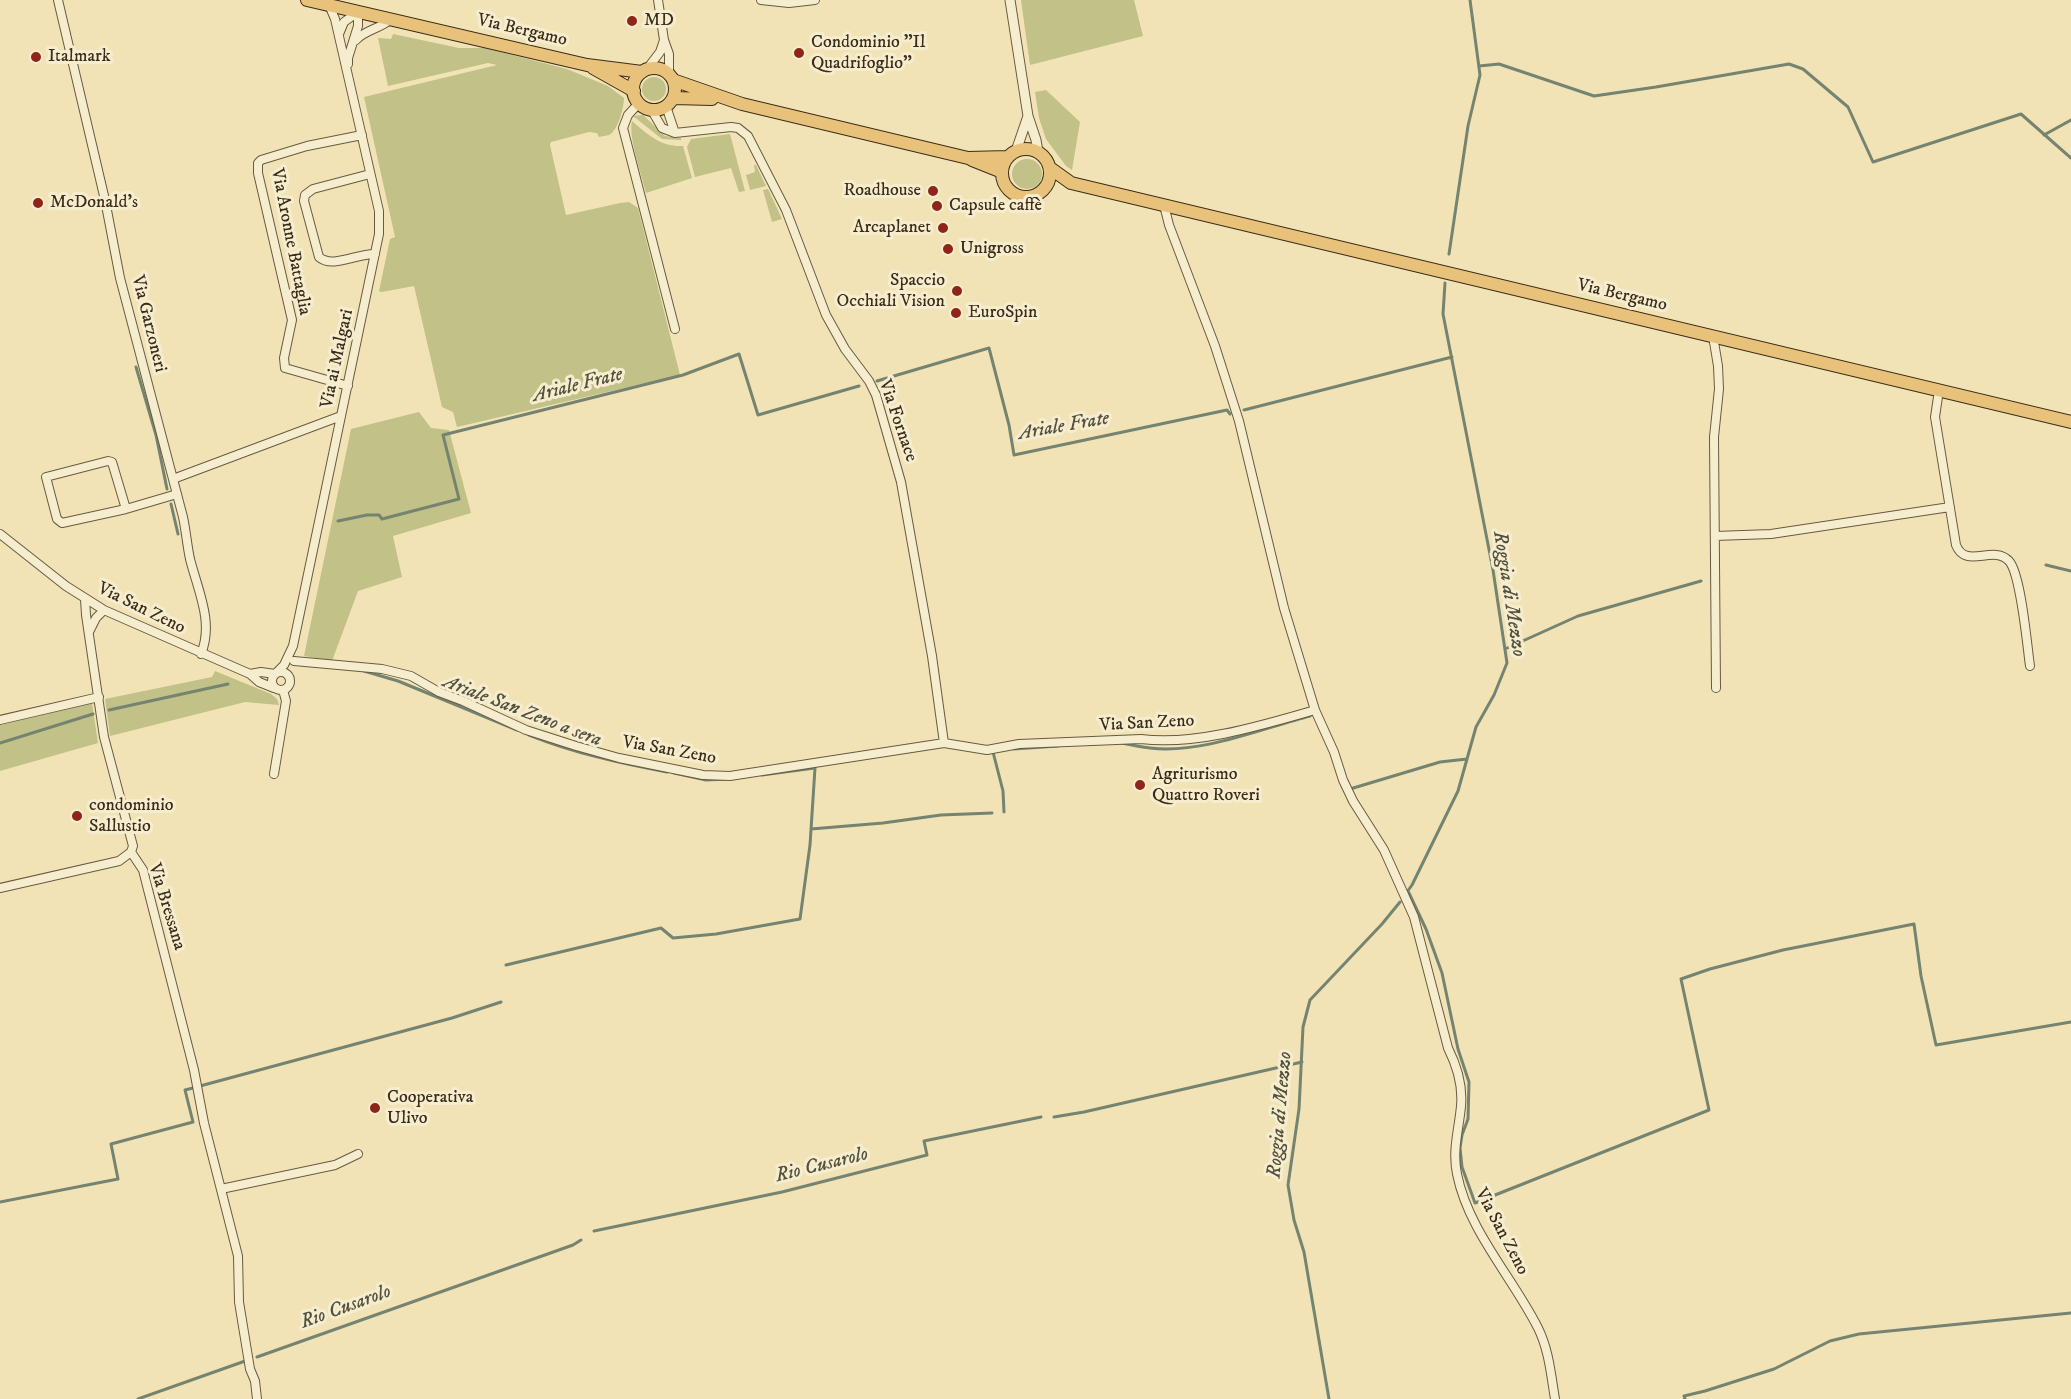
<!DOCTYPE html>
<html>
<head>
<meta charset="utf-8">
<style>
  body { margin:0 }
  canvas { display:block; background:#f1e3b5 }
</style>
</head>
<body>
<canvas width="2071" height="1399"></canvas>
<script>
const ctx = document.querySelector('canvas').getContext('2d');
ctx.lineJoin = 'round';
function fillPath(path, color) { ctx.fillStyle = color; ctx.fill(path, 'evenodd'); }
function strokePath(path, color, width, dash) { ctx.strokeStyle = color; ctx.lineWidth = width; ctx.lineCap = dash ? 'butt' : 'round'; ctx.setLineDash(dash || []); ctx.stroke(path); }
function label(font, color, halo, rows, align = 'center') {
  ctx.font = font + ' "IM FELL DW Pica",serif'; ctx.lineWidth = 6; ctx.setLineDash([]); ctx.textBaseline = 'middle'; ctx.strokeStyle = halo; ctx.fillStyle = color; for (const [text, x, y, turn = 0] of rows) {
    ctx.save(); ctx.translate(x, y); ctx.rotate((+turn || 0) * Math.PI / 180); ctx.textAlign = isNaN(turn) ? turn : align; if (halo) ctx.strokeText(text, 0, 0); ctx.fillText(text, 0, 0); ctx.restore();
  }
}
const green = new Path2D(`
  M1021 0H1134L1143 36 1030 65Z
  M393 34 459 48H485L567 69 608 86 624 98C624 107 618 131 609 135 606 136 602 136 599 137L597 133 589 132 551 142 550 145 566 215 620 203 629 202 638 208 680 375 457 427 453 412 442 407 414 286 382 292 379 291 390 239 395 237 364 97 497 65 488 63 388 86 378 38 391 39Z
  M642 89a12 12 0 1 1 24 0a12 12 0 1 1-24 0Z
  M1046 90 1080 122 1072 170 1066 166 1046 139 1039 118 1035 92Z
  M643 115 665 136 681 138V140L662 139 633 116Z
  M632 121C648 135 661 147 683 146L692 178 646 193C642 176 628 137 632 121Z
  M730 134 745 191 739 192 731 168 695 177 687 147 691 139Z
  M1012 174a15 15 0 1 1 30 0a15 15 0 1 1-30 0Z
  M754 165H756L766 186 750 190 746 175 755 172Z
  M768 189 782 219 772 222 763 190Z
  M419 412 431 428 449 430 471 513 393 536 402 577 358 591 332 661 304 656 351 429Z
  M215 671 271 694 277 699 279 705 245 702 110 736 105 699 212 677Z
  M92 703 98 743 0 771V725Z`);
const stream = new Path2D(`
  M1479 66 1499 64 1594 96 1656 87 1789 64 1803 69 1848 107 1873 162 2021 114 2071 158
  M2044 135 2071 120
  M1449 254 1468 126 1480 75 1470 0
  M136 367 156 435 167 489
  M877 381 989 348 1009 425 1014 455 1227 410 1230 414
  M1244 410 1452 357
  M171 504 178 534
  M338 521 367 515H379L382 519 459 499 443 435 683 375 739 354 758 415 859 386
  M2046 565 2071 571
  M1505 649 1578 616 1701 581
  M364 671 398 681 517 730
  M109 710 228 684
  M529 735C574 753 619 763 667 772
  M0 743 93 714
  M1122 743C1131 745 1140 747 1150 748 1202 754 1260 729 1310 716
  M1014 749 1058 746
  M996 751 993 752 1003 791 1004 812
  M674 773 706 780 726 779
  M1350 789 1440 762 1467 759
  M811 829 883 823 941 815 992 813
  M1408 891 1426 929 1442 973 1458 1049 1469 1082 1468 1119 1462 1135 1460 1148 1462 1167 1475 1203 1709 1110 1681 979 1710 969 1783 950 1914 924 1921 976 1936 1045 2071 1022
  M1407 892 1412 885 1458 791 1476 727 1494 695 1507 663 1493 570 1443 314 1445 283
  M506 965 661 928 673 938 716 934 800 919 810 845 815 768 762 775
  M200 1086 452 1018 501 1002
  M1054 1117 1084 1112 1302 1062
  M0 1202 118 1179 111 1144 193 1122 185 1090 193 1088
  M594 1231 782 1192 927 1155 924 1141 1041 1117
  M257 1357 573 1245 581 1240
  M138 1399 248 1360
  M1329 1399 1304 1252 1294 1220 1288 1185 1299 1109 1303 1027 1310 1000 1382 924 1400 902
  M1685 1399 1684 1396 1705 1391 1774 1369 1830 1341 1859 1334 2071 1313`);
const minor = new Path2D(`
  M58 0 105 200 120 278 183 517C186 531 187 545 190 559 198 591 214 622 201 654
  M658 0 664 40 669 54V74
  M761 0 789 3 815 0
  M339 34 344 22 358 12V26L348 58V64
  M356 40C365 30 379 29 390 20
  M647 69 660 52 664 40
  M639 103 628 115 623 128 675 329
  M666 106 675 133
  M651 109 662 128 675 133 731 127 738 128 748 136 786 210 826 315 845 349 869 381 876 395 901 482 932 656 944 743
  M370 174 313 189 305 195 304 201 319 257C332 269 358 253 375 254
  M1164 205 1169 225 1215 346 1239 421 1284 608 1315 710
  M1713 336 1718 366 1719 389 1714 437 1716 688
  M348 386 285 368 284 358 292 320 258 173V163L261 160 307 146 362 135
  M1939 390 1935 417 1956 545C1966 570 1993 544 2009 561 2021 574 2027 645 2030 666
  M173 479 341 416
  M126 509 112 462 108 461 46 477 57 519 62 523 126 509 177 494
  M0 534 66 586 104 610 250 674 259 682 274 688
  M1715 536 1771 534 1950 507
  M85 599 86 615 104 737 133 846 131 852 143 870 194 1070 204 1123 238 1256 239 1302 250 1369 255 1381 257 1399
  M89 632 96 618 104 610
  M294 661 382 669 411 676 439 692 463 701 526 730 576 746 619 758 703 775 730 776 944 743 987 750 1019 744 1141 739C1195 746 1263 725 1315 710L1334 752 1343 780 1353 801 1384 850 1414 917 1448 1048C1457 1066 1463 1085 1461 1106 1459 1129 1452 1150 1457 1174 1468 1230 1513 1278 1538 1328 1549 1350 1551 1375 1555 1399
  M272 681a9 9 0 1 1 18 0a9 9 0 1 1-18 0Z
  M277 672 284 665 293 646 379 234V211L335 19 329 5
  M250 674 261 672 275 674
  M0 720 99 697
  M274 774 286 701 283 690
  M0 888 119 861 131 852
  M221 1189 335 1165 358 1154`);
const tertiary = new Path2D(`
  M1010 0 1028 116 1036 140 1038 152
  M1016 151 1028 116`);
const primary = new Path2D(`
  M307 0 587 65 642 72
  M593 68 634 91
  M633 89a21 21 0 1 1 42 0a21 21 0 1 1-42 0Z
  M673 80 742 104 968 158 1008 157
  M673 98 712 99
  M1002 173a24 24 0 1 1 48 0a24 24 0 1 1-48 0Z
  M972 160 1002 172
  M1050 168 1071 183 2071 422`);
const markers = [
  [632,21,6,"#8f2418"],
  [799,53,6,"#8f2418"],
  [36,57,6,"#8f2418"],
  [933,191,6,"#8f2418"],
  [38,203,6,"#8f2418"],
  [937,206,6,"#8f2418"],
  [943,228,6,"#8f2418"],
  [948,249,6,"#8f2418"],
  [957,291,6,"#8f2418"],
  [956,313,6,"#8f2418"],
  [1140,785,6,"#8f2418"],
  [77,816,6,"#8f2418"],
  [375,1108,6,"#8f2418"]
];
const poiNames = [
  ["MD",644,21],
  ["Condominio \"Il",811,43],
  ["Quadrifoglio\"",811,64],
  ["Italmark",48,57],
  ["Roadhouse",921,191,"right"],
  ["McDonald's",50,203],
  ["Capsule caffè",949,206],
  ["Arcaplanet",931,228,"right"],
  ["Unigross",960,249],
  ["Spaccio",945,281,"right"],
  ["Occhiali Vision",945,302,"right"],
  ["EuroSpin",968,313],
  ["Agriturismo",1152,775],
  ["Quattro Roveri",1152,796],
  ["condominio",89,806],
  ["Sallustio",89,827],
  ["Cooperativa",387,1098],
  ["Ulivo",387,1119]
];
const streetNames = [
  ["Via Bergamo",522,31,13],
  ["Via Aronne Battaglia",290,242,79],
  ["Via Bergamo",1622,296,13],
  ["Via Garzoneri",148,324,76],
  ["Via ai Malgari",338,359,-78],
  ["Via Fornace",897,421,71],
  ["Via San Zeno",141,609,26],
  ["Via San Zeno",1147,724,-3],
  ["Via San Zeno",669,751,10],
  ["Via Bressana",166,907,73],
  ["Via San Zeno",1501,1232,62]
];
const waterNames = [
  ["Ariale Frate",578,386,-14],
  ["Ariale Frate",1064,427,-10],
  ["Roggia di Mezzo",1508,594,81],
  ["Ariale San Zeno a sera",522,712,21],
  ["Roggia di Mezzo",1281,1115,-85],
  ["Rio Cusarolo",822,1166,-14],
  ["Rio Cusarolo",346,1308,-20]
];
fillPath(green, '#c1c188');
strokePath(stream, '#758471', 3);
strokePath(minor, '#685a41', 10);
strokePath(tertiary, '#685a41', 11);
strokePath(primary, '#3b2c1a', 14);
strokePath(minor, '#f6edcf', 8);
strokePath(tertiary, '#f6edcf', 9);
strokePath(primary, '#e8c27a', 12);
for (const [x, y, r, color] of markers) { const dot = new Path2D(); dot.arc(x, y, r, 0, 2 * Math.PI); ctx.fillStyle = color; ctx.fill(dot); strokePath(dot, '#f6edcf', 2); }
label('18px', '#3b2c1a', '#f6edcf', poiNames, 'left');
label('18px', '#3b2c1a', '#f6edcf', streetNames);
label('italic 20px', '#53503e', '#f6edcf', waterNames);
</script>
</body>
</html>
